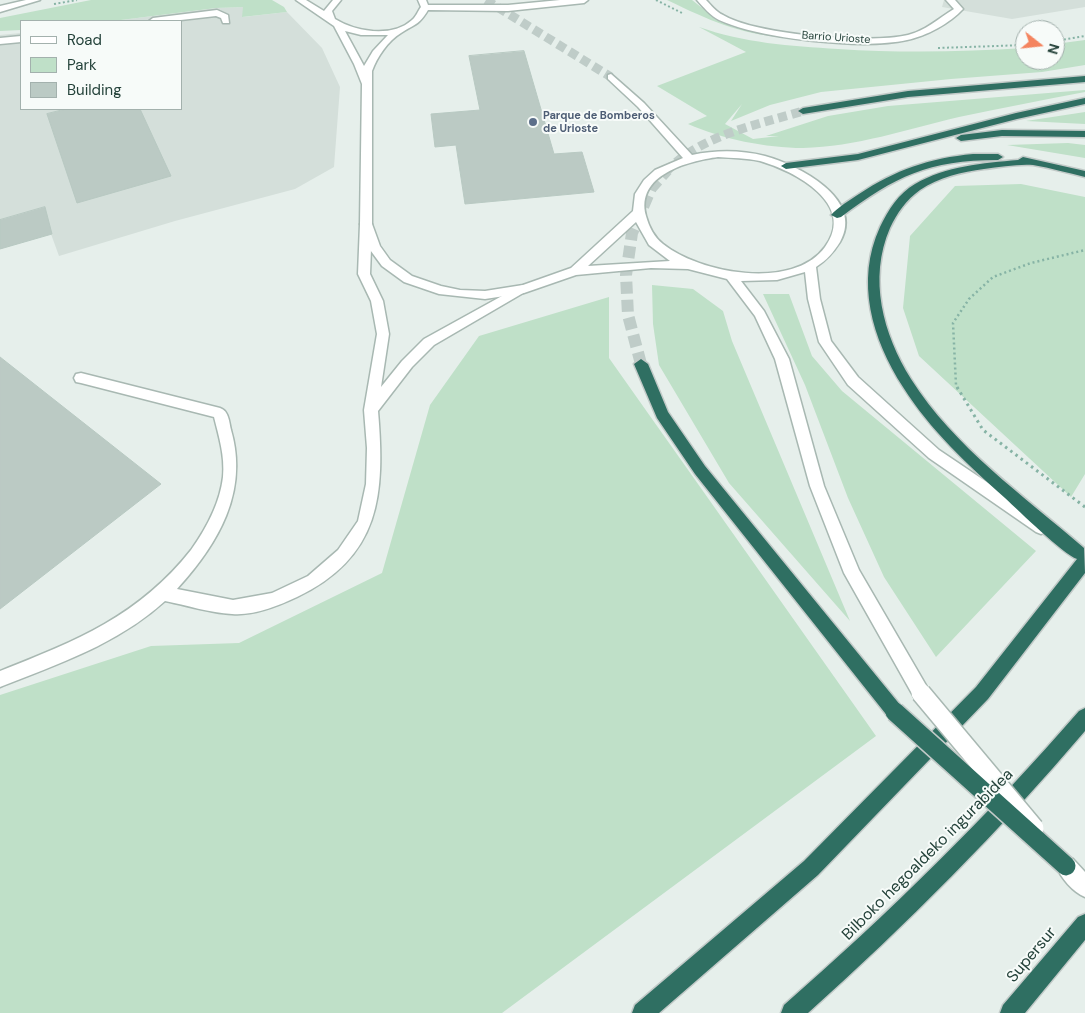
<!DOCTYPE html>
<html>
<head>
<meta charset="utf-8">
<style>
  body { margin:0 }
  #map { position:relative; width:1085px; height:1013px; overflow:hidden; background:#e6efeb; font-family:"DM Sans",sans-serif }
  canvas { display:block }
  .legend { position:absolute; left:20px; top:20px; width:162px; height:90px; box-sizing:border-box; background:#f7fbf9; border:1px solid #a3b1ad; margin:0; padding:6px 9px; list-style:none; font-size:15px; color:#24423a }
  .legend li { display:flex; align-items:center; gap:10px; height:25px }
  .legend b { width:25px; border:1px solid #a3b1ad }
  .north { position:absolute; left:1015px; top:20px; width:50px; height:50px; box-sizing:border-box; background:#f7fbf9; border:1px solid #a3b1ad; border-radius:50%; rotate:106deg; font-size:14px; font-weight:700; line-height:20px; text-align:center; color:#24423a }
  .north::after { content:''; display:block; margin:auto; width:18px; height:22px; background:#f4845f; clip-path:polygon(50% 0,100% 100%,50% 72%,0 100%) }
</style>
</head>
<body>
<div id="map">
<canvas width="1085" height="1013"></canvas>
<ul class="legend">
<li><b style="height:6px;background:#fff"></b>Road</li>
<li><b style="height:14px;background:#bfe0c8"></b>Park</li>
<li><b style="height:14px;background:#bbcac4"></b>Building</li>
</ul>
<div class="north">N</div>
</div>
<script>
const ctx = document.querySelector('canvas').getContext('2d');
ctx.lineJoin = 'round';
function fillPath(path, color) { ctx.fillStyle = color; ctx.fill(path, 'evenodd'); }
function strokePath(path, color, width, dash) { ctx.strokeStyle = color; ctx.lineWidth = width; ctx.lineCap = dash ? 'butt' : 'round'; ctx.setLineDash(dash || []); ctx.stroke(path); }
function label(font, color, halo, rows, align = 'center') {
  ctx.font = font + ' "DM Sans",sans-serif'; ctx.lineWidth = 4; ctx.setLineDash([]); ctx.textBaseline = 'middle'; ctx.strokeStyle = halo; ctx.fillStyle = color; for (const [text, x, y, turn = 0] of rows) {
    ctx.save(); ctx.translate(x, y); ctx.rotate((+turn || 0) * Math.PI / 180); ctx.textAlign = isNaN(turn) ? turn : align; if (halo) ctx.strokeText(text, 0, 0); ctx.fillText(text, 0, 0); ctx.restore();
  }
}
const built = new Path2D(`
  M944 0H1085V7L1012 19 942 7Z
  M243 7V17L287 12 322 48 340 87 334 167 295 189 175 221 59 256 51 234 0 249V35L21 33V109H181V21H113L216 8Z`);
const green = new Path2D(`
  M91 0H272L284 7 287 12 242 17 243 7 216 8 113 21H21V30L0 31V18Z
  M667 0H692L716 19 733 27 786 38C736 33 711 21 667 0Z
  M699 27C744 43 790 46 838 49 900 53 963 52 1025 48V60H1055V44L1085 40V65L1042 72 951 79 821 92 770 105 731 121 742 104 725 124 753 139 779 136H766L828 116 888 106 1085 90V92C1043 100 1001 108 959 117 908 129 855 147 803 148 766 148 722 139 688 124L707 116 657 86 746 52Z
  M1085 112V124L1026 121Z
  M1068 143 1085 145V158L1007 145Z
  M1021 184 1085 197V474L1071 497 919 356 903 308 910 236 955 186Z
  M652 285 693 289 723 311 732 341 850 621 729 483 659 365 653 324Z
  M763 294H789L812 356 842 391 1036 551 936 657 884 577 848 498 805 385Z
  M609 297V358L876 736 502 1013H0V695L151 646 239 643 382 573 430 405 479 336Z`);
const building = new Path2D(`
  M524 51 554 154 582 152 594 192 465 204 456 145 435 147 431 114 480 110 469 56Z
  M66 109H140L171 176 77 203 47 114Z
  M45 207 52 234 0 249V220Z
  M0 357 161 484 0 609Z`);
const tertiaryTunnel = new Path2D(`
  M486 0 611 77`);
const motorwayTunnelFar1 = new Path2D(`
  M666 172C700 135 757 125 803 111`);
const motorwayTunnel = new Path2D(`
  M641 364 628 315 626 275 632 233 651 188 667 170`);
const pathFar2 = new Path2D(`
  M656 0 684 14
  M54 4 77 0
  M1055 41 1085 36
  M938 48 1025 45`);
const pathFar1 = new Path2D(`
  M958 389 956 385 953 323 969 299 993 277 1031 263 1085 250`);
const path = new Path2D(`
  M957 387 983 430 1085 507`);
const service = new Path2D(`
  M366 220 372 224 370 274 383 301 389 334 381 387 402 361 424 339 520 286 524 285 530 289 434 345 412 367 378 411C385 494 381 557 297 597 278 606 253 616 232 614 210 613 186 605 165 601 118 644 58 664 0 687V671C76 641 139 616 191 550 206 529 220 503 223 477 225 456 219 437 214 417L81 383 76 382 74 378 76 374 81 373 220 408C229 411 229 422 231 430 249 492 218 544 177 589L233 600 272 593 308 576 338 550 358 521 366 484 367 448 364 410 377 334 371 301 358 274 360 224Z`);
const minor = new Path2D(`
  M697 0H706C711 5 716 12 723 15 756 35 870 44 908 35 925 31 939 18 954 9L946 0H955L963 9C950 23 927 36 907 40 863 50 760 39 719 20 711 16 703 7 697 0Z
  M217 10 228 15 229 23H223L221 18 216 16 172 21H149L153 18Z
  M21 36V42L0 44V38Z`);
const tertiary = new Path2D(`
  M26 0H40L0 12V6Z
  M296 0H306L324 11 333 0H341L332 11 335 19C356 32 392 38 412 20 416 17 418 11 421 7L418 0H426L428 5H508L560 0H588L584 3 508 11 428 10C419 25 415 24 401 33 388 41 377 57 372 71V224L380 246 390 260 412 276 441 286 460 290 485 291 523 285 571 268 633 211 635 194 644 180 655 170 683 158 638 107 608 79V75L611 74 644 103 692 155C716 150 741 150 765 156 798 165 865 199 840 242 833 253 827 260 816 267L820 299 831 341 858 377 939 450 1046 522 1049 527 1046 532 1041 534 1036 532 929 458 848 385 819 342 808 299 805 272 777 280 741 281 764 311 789 359 824 486 859 570 927 687 930 693 927 699 921 702 915 699 844 573 810 486 775 359 755 316 727 279 688 269 651 268 576 275 524 293 485 299 439 294 404 282 382 266 368 247 360 224 362 84 354 64 334 26ZM345 31 361 35H388L373 51 364 66ZM718 157C732 158 746 158 760 161 795 171 857 204 825 247 793 291 699 273 663 244 654 237 649 227 646 216 635 175 688 161 718 157ZM636 222 649 245 670 261 588 266Z
  M1066 856 1073 859 1085 872V897C1073 892 1061 878 1056 866L1059 859Z`);
const motorway = new Path2D(`
  M1085 76V82L908 97 803 114 798 111 803 108 908 91Z
  M1085 98V104L1017 119 858 160 786 169 781 166 786 163 858 154 1016 113Z
  M1002 130 1085 131V137L1002 136 961 141 956 138 961 135Z
  M973 154H998L1003 157 998 160C928 160 896 176 841 217L837 218 831 215C838 207 850 200 859 194 895 170 930 158 973 154Z
  M1023 157 1085 171V177C1068 173 1051 168 1033 165 1018 164 1000 167 984 169 962 172 939 177 920 190 906 200 897 213 890 228 868 279 883 334 911 379 954 447 1024 496 1084 548L1085 573 988 699 818 875 659 1013H632L635 1005 804 861 976 687 1077 559C1063 554 1019 511 1005 498 968 465 930 430 903 387 872 339 855 281 880 227 888 210 899 193 915 184 946 166 983 163 1018 160Z
  M641 359 648 364 668 412 705 466 901 706 904 712 901 718 895 721 889 718 695 474 657 418 634 364Z
  M1085 708V731C1000 831 906 925 808 1013H781L784 1005C888 914 988 816 1079 711Z
  M1085 914V940L1025 1013H1000L1003 1005 1078 917Z`);
const tertiaryBridge = new Path2D(`
  M921 693 1034 828`);
const motorwayBridge = new Path2D(`
  M895 712 1066 866`);
const markers = [
  [533,122,5,"#5c6f8a"]
];
const farStreetnames = [
  ["Barrio Urioste",836,38,4]
];
const farServicenames = [
  ["Parque de Bomberos",543,116],
  ["de Urioste",543,129]
];
const nearStreetnames = [
  ["Bilboko hegoaldeko ingurabidea",928,855,-45],
  ["Supersur",1032,955,-50]
];
fillPath(built, '#d4dfda');
fillPath(green, '#bfe0c8');
fillPath(building, '#bbcac4');
strokePath(building, '#b8c9c2', 1);
strokePath(tertiaryTunnel, '#bfccc8', 9, [9, 5]);
strokePath(motorwayTunnelFar1, '#bfccc8', 9, [9, 5]);
strokePath(motorwayTunnel, '#bfccc8', 12, [12, 6]);
strokePath(service, '#a8b8b2', 3);
strokePath(minor, '#a8b8b2', 3);
strokePath(tertiary, '#a8b8b2', 3);
strokePath(motorway, '#c2cac8', 3);
strokePath(pathFar2, '#86b3a5', 2, [2, 2.5]);
strokePath(pathFar1, '#86b3a5', 2.5, [2, 3]);
strokePath(path, '#86b3a5', 3, [2.5, 4]);
fillPath(service, '#fff');
fillPath(minor, '#fff');
fillPath(tertiary, '#fff');
fillPath(motorway, '#2f6f62');
strokePath(tertiaryBridge, '#a8b8b2', 22, []);
strokePath(motorwayBridge, '#c2cac8', 22, []);
strokePath(tertiaryBridge, '#fff', 19);
strokePath(motorwayBridge, '#2f6f62', 19);
for (const [x, y, r, color] of markers) { const dot = new Path2D(); dot.arc(x, y, r, 0, 2 * Math.PI); ctx.fillStyle = color; ctx.fill(dot); strokePath(dot, '#f7fbf9', 2); }
label('11px', '#24423a', '#f7fbf9', farStreetnames);
label('bold 11px', '#4e5e75', '#f7fbf9', farServicenames, 'left');
label('16px', '#24423a', '#f7fbf9', nearStreetnames);
</script>
</body>
</html>
